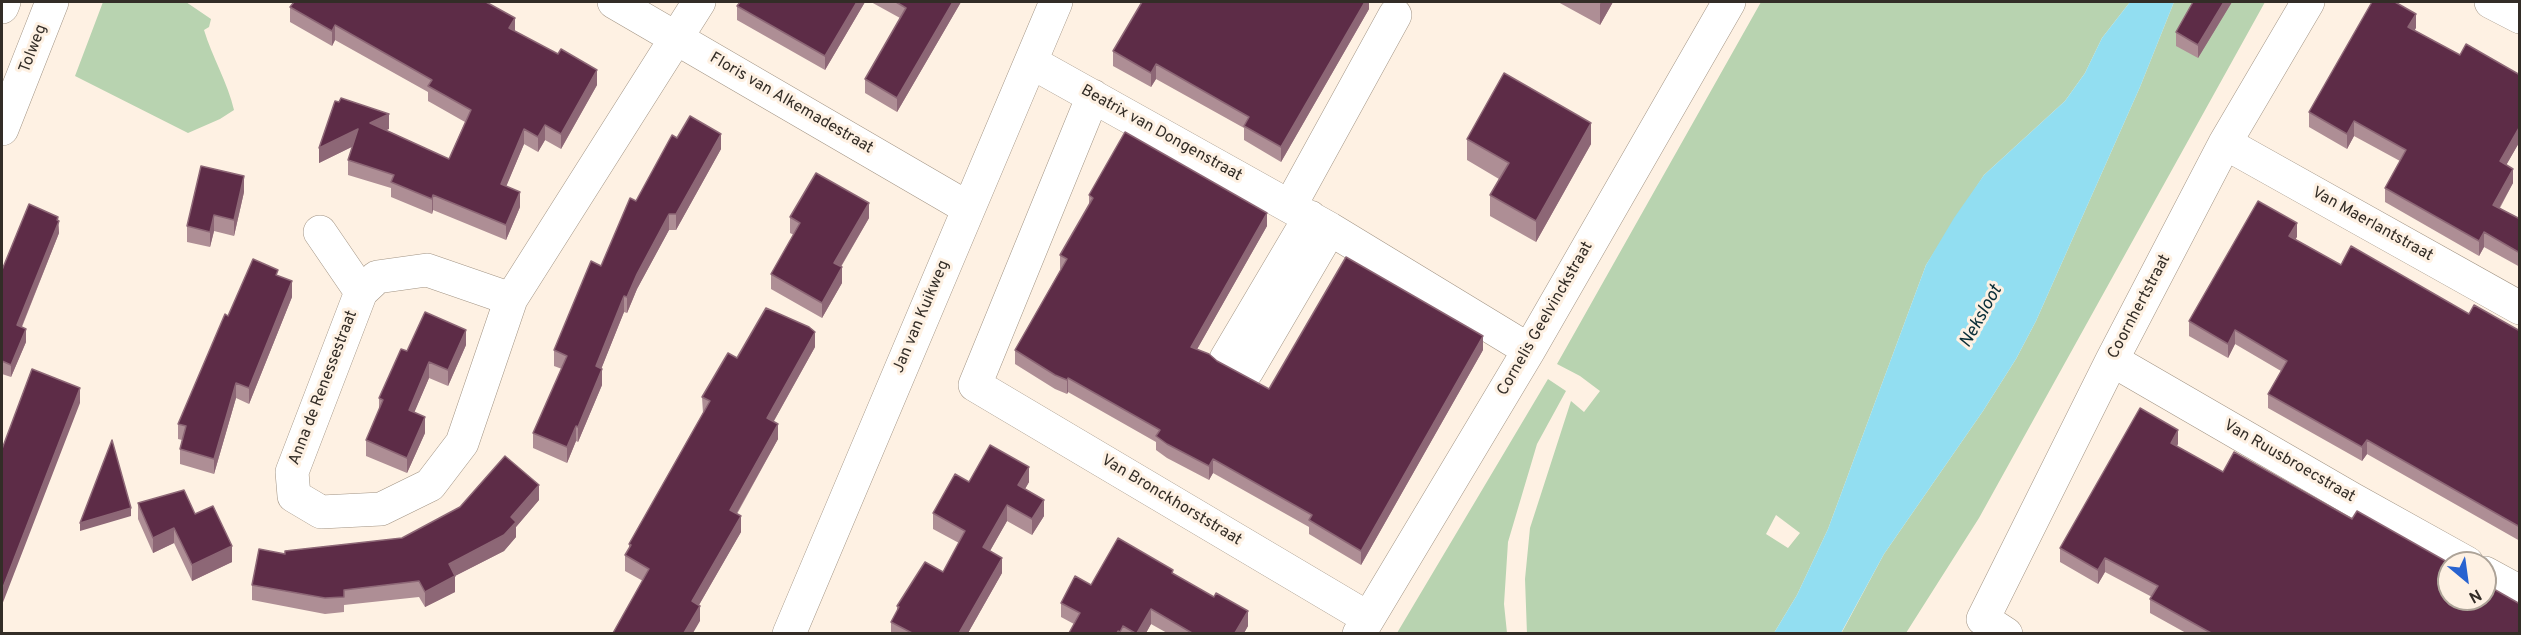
<!DOCTYPE html>
<html>
<head>
<meta charset="utf-8">
<style>
  body { margin:0 }
  #map { position:relative; width:2521px; height:635px; overflow:hidden; background:#fef1e3; font-family:Overpass,sans-serif }
  canvas { display:block }
  .frame { position:absolute; inset:0; border:3px solid #332d27; pointer-events:none }
  .north { position:absolute; left:2437px; top:551px; width:60px; height:60px; box-sizing:border-box; background:#fef1e3; border:2px solid #ada398; border-radius:50%; rotate:151deg; font-size:16px; font-weight:700; line-height:24px; text-align:center; color:#332d27 }
  .north::after { content:''; display:block; margin:auto; width:21px; height:27px; background:#2863d0; clip-path:polygon(50% 0,100% 100%,50% 72%,0 100%) }
</style>
</head>
<body>
<div id="map">
<canvas width="2521" height="635"></canvas>
<div class="frame"></div>
<div class="north">N</div>
</div>
<script>
const ctx = document.querySelector('canvas').getContext('2d');
ctx.lineJoin = 'round';
function fillPath(path, color) { ctx.fillStyle = color; ctx.fill(path, 'evenodd'); }
function strokePath(path, color, width, dash) { ctx.strokeStyle = color; ctx.lineWidth = width; ctx.lineCap = dash ? 'butt' : 'round'; ctx.setLineDash(dash || []); ctx.stroke(path); }
function label(font, color, halo, rows, align = 'center') {
  ctx.font = font + ' Overpass,sans-serif'; ctx.lineWidth = 6; ctx.setLineDash([]); ctx.textBaseline = 'middle'; ctx.strokeStyle = halo; ctx.fillStyle = color; for (const [text, x, y, turn = 0] of rows) {
    ctx.save(); ctx.translate(x, y); ctx.rotate((+turn || 0) * Math.PI / 180); ctx.textAlign = isNaN(turn) ? turn : align; if (halo) ctx.strokeText(text, 0, 0); ctx.fillText(text, 0, 0); ctx.restore();
  }
}
const green = new Path2D(`
  M103 2H186L211 19 209 27 204 30C212 57 228 83 234 110L220 119 188 133 75 76Z
  M1761 2H2130L2102 38 2085 73 2065 101 1984 175 1926 265 1828 529 1797 595 1774 633 1527 634 1525 579 1530 528 1571 401 1584 412 1600 391 1580 376 1557 364ZM1776 515 1800 533 1788 548 1766 534Z
  M2174 2H2265L1979 518 1906 633 1841 634 1884 554 1983 411 2016 359 2036 321 2140 87Z
  M1548 379 1566 391 1537 444 1508 542 1504 604 1507 633H1397Z`);
const water = new Path2D(`
  M2130 2H2174L2140 87 2036 321 2016 359 1983 411 1884 554 1841 633H1774L1797 595 1828 529 1926 265 1954 218 1984 175 2065 101 2085 73 2102 38Z`);
const minor = new Path2D(`
  M614 2 968 208
  M2491 2 2520 17
  M1031 62 1330 229 1529 350
  M1093 96 975 385 1368 618
  M2225 143 2520 308
  M1290 206 1395 15
  M1310 217 1226 359 1247 371 1330 229
  M320 232 361 292
  M511 299 427 270 377 277 361 292 292 472 294 496 321 512 381 509 430 485 462 443 511 299 699 2
  M2112 360 2352 499 2467 563
  M2485 573 2520 592
  M789 634 1056 2
  M1359 634 1529 350 1729 2
  M2006 634 1983 619 2112 360 2225 143 2308 2`);
const major = new Path2D(`
  M2 7 4 2
  M2 129 52 2`);
const wall = new Path2D(`
  M865 2 825 70 737 20V6Z
  M871 2H961L897 112 865 93V79L900 18Z
  M1369 2V9L1281 162 1244 140V128L1156 79 1151 87 1113 66V51Z
  M1558 2H1613L1600 25Z
  M2232 2 2198 58 2176 46V32Z
  M290 7 515 32 597 85 561 149 545 140 538 152 524 144 506 186 520 207 506 240 433 210 432 214 391 197V188L348 175V160L353 146 319 163V148L389 129 386 130 449 159 465 122 428 101V92L335 40 332 46 290 22Z
  M2416 28 2414 30 2460 55 2520 75V141L2506 165 2513 183 2500 208 2520 219V267L2484 247 2479 256 2385 202V188L2400 161 2354 136 2347 149 2309 127V112Z
  M677 138 721 149 676 230H669L637 289 627 313 624 312 601 369 602 385 578 442 576 441 567 463 533 448V433L562 369 554 366V350L601 266 636 201Z
  M1467 139 1591 144 1536 242 1490 216V195L1499 179 1467 160Z
  M244 192 234 236 214 231 210 247 187 242V226Z
  M1089 195 1267 226 1197 349 1217 361 1269 389 1483 350 1361 565 1309 534V527L1213 473 1209 480 1167 458 1156 450V442L1068 392 1067 394 1055 389 1015 364V350L1061 269H1060V255L1089 205Z
  M790 217 869 218 841 267 842 283 822 318 771 289V274L794 235 790 233Z
  M58 220 59 233 22 327 26 342 11 377 2 374V270Z
  M2297 237 2295 239 2341 265 2469 314 2520 331V541L2367 454 2362 461 2268 408V394L2281 371 2235 344 2228 358 2189 336V321Z
  M278 275 292 297 249 404 236 398 214 474 180 464V449L182 440 178 439V424L228 316Z
  M466 345 448 386 429 378 414 412 425 433 407 473 366 456V440L379 411V398L407 351Z
  M815 347 774 421 778 439 737 514 741 532 699 605 700 621 643 581 625 571V555L629 549V544L703 413 702 397 737 358Z
  M2178 444 2177 446 2223 472 2520 633H2186L2150 613V599L2152 597 2105 572 2098 584 2060 562V548Z
  M969 482H1029L1025 489 1044 516 1032 535 1007 521 990 551 1002 573 968 633H891V622L897 611V606L943 572 959 543 933 529V513Z
  M539 500 516 527V537L504 551 455 576V592L425 607 419 597 344 605V612L325 614 252 600V585L285 554 402 538Z
  M138 503 195 514 232 562 192 581 174 543 153 553 138 519Z
  M1173 574 1248 626 1244 633H1167L1151 624 1146 633H1069L1074 624 1061 617V603Z`);
const shadedWall = new Path2D(`
  M857 2H865L825 70V56Z
  M953 2H961L897 112V98Z
  M1365 2H1369V9L1281 162V147Z
  M1601 2H1613L1600 25V4Z
  M2224 2H2232L2198 58V45Z
  M2416 14V28L2408 42V27Z
  M515 18V33L509 28Z
  M335 25V40L332 46V31Z
  M1156 64V79L1151 87V73Z
  M597 70V85L561 149V134Z
  M389 114V129L370 138V123Z
  M2354 121V136L2347 149V134Z
  M1591 123V144L1536 242V221Z
  M545 125V140L538 152V137Z
  M2520 126V141L2500 176V161Z
  M358 129V144L319 163V148Z
  M524 129V144L501 199V184Z
  M721 134V149L676 230V214Z
  M2513 169V183L2493 219V205Z
  M244 176V192L234 236V220Z
  M520 192V207L506 240V225Z
  M433 195V210L432 214V199Z
  M869 203V218L834 278V263Z
  M1267 213V226L1191 360V347Z
  M669 214V230L637 289 627 313V297L637 274Z
  M214 215V231L210 247V232Z
  M58 217 59 233 17 338V325Z
  M2297 223V237L2289 250V236Z
  M2484 232V247L2479 256V241Z
  M842 267V283L822 318V303Z
  M292 281V297L249 404V388Z
  M624 296V312L596 382V366Z
  M26 329V342L11 377V365Z
  M466 330V345L448 386V370Z
  M2235 330V344L2228 358V344Z
  M815 332V347L767 433V418Z
  M1483 336V350L1361 565V551Z
  M429 362V378L409 425V410Z
  M602 369V385L578 442V427Z
  M1068 378V392L1067 394V380Z
  M236 383V398L214 474V459Z
  M80 388V403L2 605V590Z
  M425 417V433L407 473V458Z
  M778 424V439L730 525V510Z
  M576 426V441L567 463V447Z
  M2178 430V444L2171 457V443Z
  M2367 440V454L2362 461V447Z
  M1213 459V473L1209 480V466Z
  M1029 467V482L1018 501V485Z
  M539 485V500L516 527V537L504 551 449 579V564L511 517Z
  M1044 500V516L1032 535V519Z
  M1007 505V521L983 563V547Z
  M131 508V516L80 531V523Z
  M741 516V532L692 617V601Z
  M174 528V543L153 553V538Z
  M232 546V562L192 581V565Z
  M1002 558V573L968 633H959Z
  M2105 558V572L2098 584V570Z
  M455 576V592L425 607V592Z
  M700 606V621L693 633H684Z
  M1151 609V624L1146 633H1137Z
  M1248 611V626L1244 633H1235Z`);
const building = new Path2D(`
  M294 2H486L515 18 509 28 558 54 561 49 597 70 561 134 545 125 538 137 524 129 501 184 520 192 506 225 433 195 432 199 391 182 394 175 348 160 358 129 319 148 335 101 339 102 341 98 389 114 370 123 449 159 471 110 428 86 432 80 335 25 332 31 290 7Z
  M740 2H857L825 56 737 6Z
  M896 2H953L897 98 865 79 906 8Z
  M1142 2H1365L1281 147 1244 126 1249 117 1156 64 1151 73 1113 51Z
  M2193 2H2224L2198 45 2176 32Z
  M2372 2H2395L2416 14 2408 27 2460 55 2466 44 2520 75V126L2500 161 2513 169 2493 205 2520 219V253L2484 232 2479 241 2385 188 2406 150 2354 121 2347 134 2309 112Z
  M1504 73 1591 123 1536 221 1490 195 1509 163 1467 139Z
  M690 116 721 134 676 214H669L637 274 627 297 624 296 596 366 602 369 578 427 576 426 567 447 533 433 567 356 554 350 591 261 601 266 630 198 636 201 672 135 677 138Z
  M1125 132 1267 213 1191 347 1209 354 1217 361 1269 389 1346 257 1483 336 1361 551 1309 520 1312 515 1213 459 1209 466 1167 444 1156 436 1160 430 1068 378 1067 380 1055 375 1015 350 1067 259 1060 255 1093 198 1089 195Z
  M201 166 244 176 234 220 214 215 210 232 187 226Z
  M816 173 869 203 834 263 842 267 822 303 771 274 800 223 790 217Z
  M2258 201 2297 223 2289 236 2341 265 2351 246 2469 314 2474 305 2520 331V527L2367 440 2362 447 2268 394 2287 361 2235 330 2228 344 2189 321Z
  M29 204 58 217 57 220 59 221 17 325 26 329 11 365 2 361V270Z
  M253 259 278 270 276 275 292 281 249 388 236 383 214 459 180 449 186 426 178 424 225 314 228 316Z
  M766 308 809 327 815 332 767 418 778 424 730 510 741 516 692 601 700 606 684 633H613L649 569 625 555 631 545 629 544 710 401 702 397 728 353 737 358Z
  M425 312 466 330 448 370 429 362 409 410 425 417 407 458 366 440 383 400 379 398 401 349 407 351Z
  M32 369 80 388 2 590V449Z
  M2140 408 2178 430 2171 443 2223 472 2234 452 2352 519 2357 511 2449 563V599H2485V584L2520 604V633H2211L2150 599 2158 586 2105 558 2098 570 2060 548Z
  M112 440 131 508 80 523Z
  M990 445 1029 467 1018 485 1044 500 1032 519 1007 505 983 547 1002 558 959 633H912L891 622 899 607 897 606 925 562 943 572 965 531 933 513 955 474 969 482Z
  M505 456 539 485 511 517 516 522 504 535 449 564 455 576 425 592 419 581 344 590V597L325 598 252 585 259 549 285 554V551L402 538 460 507Z
  M184 490 195 514 213 506 232 546 192 565 174 528 153 538 138 503Z
  M1118 538 1173 570 1172 573 1214 597 1216 593 1248 611 1235 633H1192L1151 609 1137 633H1135L1123 626 1120 632 1118 631 1117 633H1069L1080 613 1061 603 1075 576 1091 585Z`);
const streetNames = [
  ["Tolweg",34,49,-69],
  ["Floris van Alkemadestraat",791,104,30],
  ["Beatrix van Dongenstraat",1161,134,29],
  ["Van Maerlantstraat",2372,225,29],
  ["Coornhertstraat",2140,307,-62],
  ["Jan van Kuikweg",922,317,-67],
  ["Cornelis Geelvinckstraat",1546,319,-60],
  ["Anna de Renessestraat",324,388,-69],
  ["Van Ruusbroecstraat",2289,462,30],
  ["Van Bronckhorststraat",1171,501,31]
];
const waterNames = [
  ["Neksloot",1982,317,-61]
];
fillPath(green, '#b8d3b0');
fillPath(water, '#92def1');
strokePath(minor, '#a29484', 34);
strokePath(major, '#a29484', 34);
strokePath(minor, '#fff', 33);
strokePath(major, '#fff', 33);
fillPath(wall, '#ae8e95');
fillPath(shadedWall, '#8d6776');
fillPath(building, '#5d2c47');
strokePath(building, '#8d6776', 1.5);
label('16px', '#332d27', '#fef1e3', streetNames);
label('italic 18px', '#0a2f38', '#fef1e3', waterNames);
</script>
</body>
</html>
